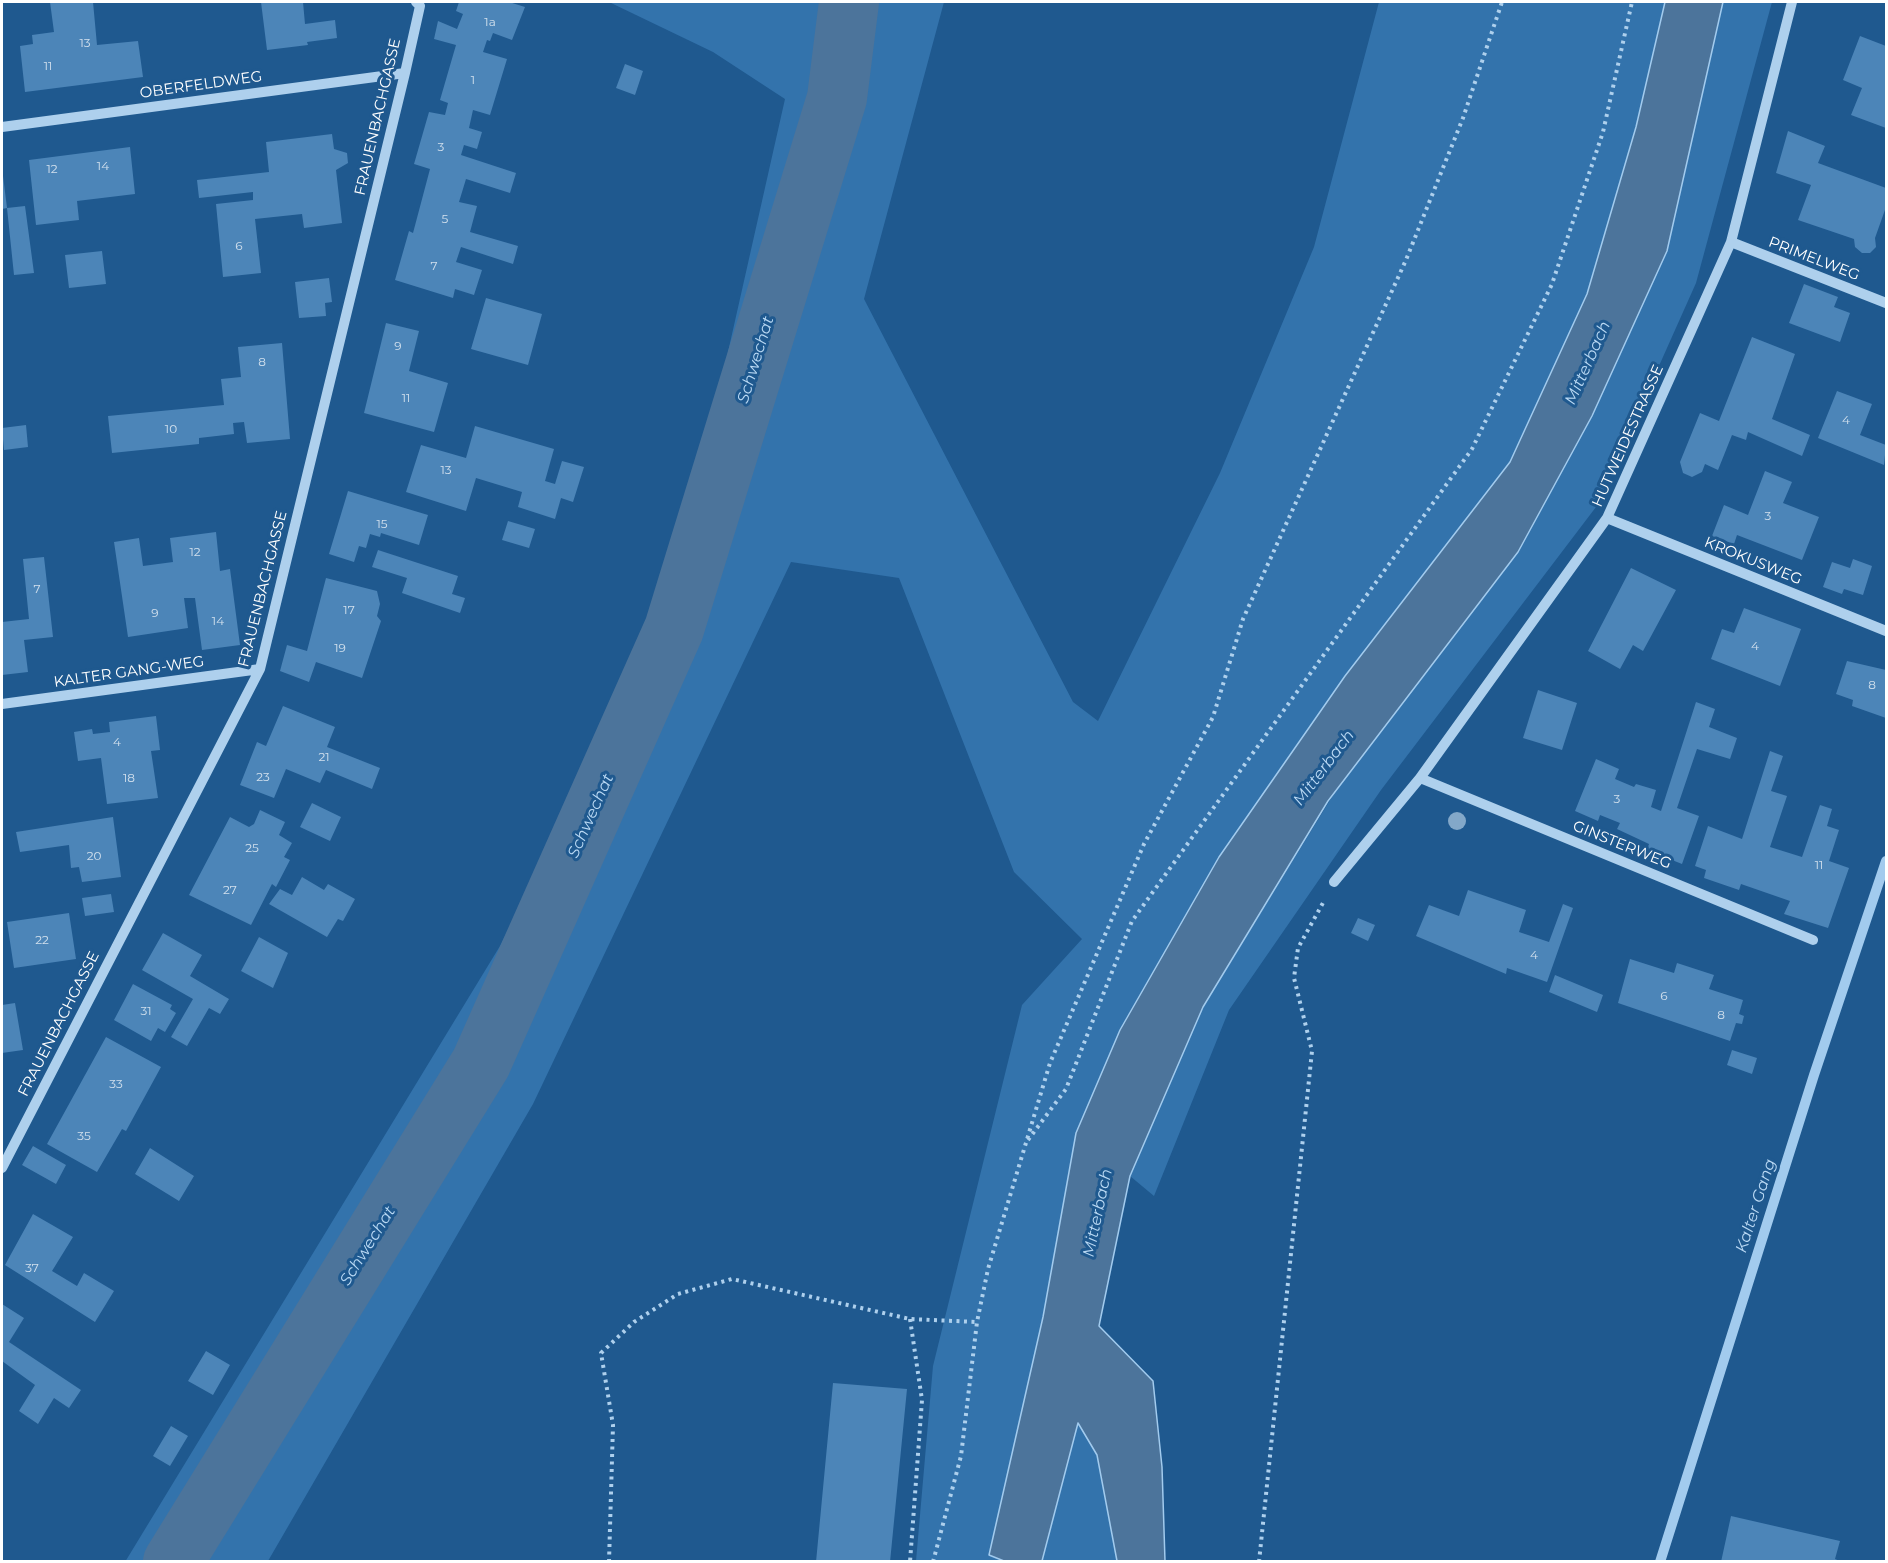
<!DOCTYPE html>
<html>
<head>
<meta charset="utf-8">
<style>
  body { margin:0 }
  #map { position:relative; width:1888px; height:1563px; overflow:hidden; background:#1f598f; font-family:Montserrat,sans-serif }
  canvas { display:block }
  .frame { position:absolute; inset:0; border:3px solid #fff; pointer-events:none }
</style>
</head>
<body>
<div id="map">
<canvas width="1888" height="1563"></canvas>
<div class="frame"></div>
</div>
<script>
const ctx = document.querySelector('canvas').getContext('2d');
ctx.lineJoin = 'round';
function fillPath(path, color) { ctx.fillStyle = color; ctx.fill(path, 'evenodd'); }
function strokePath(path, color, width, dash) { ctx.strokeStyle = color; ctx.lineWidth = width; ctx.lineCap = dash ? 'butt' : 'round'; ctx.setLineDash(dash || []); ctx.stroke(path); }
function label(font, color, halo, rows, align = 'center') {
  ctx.font = font + ' Montserrat,sans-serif'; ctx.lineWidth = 6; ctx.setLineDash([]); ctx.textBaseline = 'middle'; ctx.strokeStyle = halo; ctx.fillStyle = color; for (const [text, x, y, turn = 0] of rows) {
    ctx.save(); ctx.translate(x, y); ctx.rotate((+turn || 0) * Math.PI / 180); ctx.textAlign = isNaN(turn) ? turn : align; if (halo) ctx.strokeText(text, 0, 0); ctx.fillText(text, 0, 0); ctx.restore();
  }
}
const green = new Path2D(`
  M609 2H944L864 299 1073 702 1098 721 1220 473 1314 247 1379 2H1665L1636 127 1587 294 1510 462 1345 676 1219 857 1120 1030 1076 1133 1043 1317 989 1555 1004 1561H916L933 1366 1022 1005 1082 939 1014 872 899 578 791 562 533 1104 268 1561 125 1562 500 946 628 692 698 485 785 99 713 52Z
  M1723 2H1772L1696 283 1596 507 1381 790 1229 1010 1154 1196 1130 1176 1203 1007 1667 251Z
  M1078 1422 1097 1455 1117 1561 1042 1562Z`);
const water = new Path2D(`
  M1665 2H1723L1667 251 1592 416 1518 552 1328 801 1203 1007 1130 1176 1099 1326 1153 1381 1162 1467 1165 1561H1117L1097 1455 1078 1423 1042 1561H1004L989 1555 1043 1317 1076 1133 1120 1030 1219 857 1345 676 1510 462 1587 294 1636 127Z`);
const stream = new Path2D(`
  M1660 1562 1814 1075 1886 861`);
const river = new Path2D(`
  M173 1562 481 1063 674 629 837 98 849 2`);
const building = new Path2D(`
  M50 2H93L97 45 138 41 143 77 25 92 20 46 33 44 32 35 54 32Z
  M261 2H303L305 24 335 20 337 38 307 42 308 45 267 50Z
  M459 2H509L525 7 512 40 493 33 490 41 487 40 483 52 507 59 490 115 473 110 469 128 482 132 477 149 464 145 461 155 516 173 510 193 466 179 459 202 477 206 470 232 518 246 513 264 461 247 456 262 482 270 474 295 455 289 453 298 395 280 409 231 413 233 430 169 414 164 429 112 445 115 448 103 440 100 456 45 434 39 438 21 457 29 463 14 456 11Z
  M1860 36 1886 46V128L1851 115 1862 88 1843 80Z
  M625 64 643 71 635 95 616 88Z
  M1788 131 1825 146 1818 163 1886 188V207L1875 238 1876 247 1870 253H1862L1855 247 1854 239 1798 220 1811 185 1776 173Z
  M332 134 334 149 347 153 348 163 336 170 342 223 304 228 302 214 255 219 261 273 223 277 216 204 253 200V192L199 198 197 180 269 172 266 142Z
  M130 147 135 194 77 201 79 220 36 225 29 160Z
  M2 168 7 208 2 209Z
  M25 206 34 273 14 275 7 208Z
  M102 251 106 284 69 288 65 255Z
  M329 278 332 302 325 303 326 316 299 318 295 282Z
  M1804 284 1838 297 1834 307 1850 313 1840 342 1789 323Z
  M486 298 542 314 528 365 471 349Z
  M386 323 419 331 409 371 448 383 434 432 364 413Z
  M1752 337 1795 354 1772 419 1810 435 1802 456 1748 432 1746 440 1732 435 1718 470 1705 464 1702 472 1692 477 1683 473 1680 462 1700 413 1719 421Z
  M282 343 290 439 247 443 244 422 233 423 234 434 199 438V444L112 453 108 416 224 405 221 379 241 377 238 347Z
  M1837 391 1872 404 1860 435 1886 445 1884 465 1818 438Z
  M26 425 28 447 4 450 2 428Z
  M475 426 554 449 545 481 555 484 562 461 584 467 573 502 561 498 555 519 518 507 522 492 476 478 466 511 406 492 421 445 466 458Z
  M1765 471 1792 482 1783 503 1819 517 1802 560 1737 535 1734 544 1712 536 1724 505 1748 515Z
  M348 491 428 515 419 545 381 533 380 537 370 534 366 548 359 546 354 562 329 554Z
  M508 521 535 529 529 548 502 540Z
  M216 532 220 571 230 569 240 645 202 650 195 598H184L188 628 128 637 114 542 139 538 143 566 173 562 170 538Z
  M378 550 458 576 452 594 465 598 460 613 402 593 407 578 372 567Z
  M44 557 53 637 24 640 28 672 2 675V622L29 619 23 559Z
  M1853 559 1872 566 1863 595 1844 589 1842 594 1823 587 1832 562 1850 568Z
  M1631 568 1676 590 1643 651 1633 645 1620 669 1588 651Z
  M326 578 377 591 380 604 377 616 381 621 362 678 316 662 309 682 280 671 287 645 307 651Z
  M1744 608 1801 629 1780 686 1711 659 1722 629 1734 633Z
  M1847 661 1886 670V718L1852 706 1853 700 1836 694Z
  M1538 690 1577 703 1562 750 1523 738Z
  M1696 702 1715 709 1709 727 1737 738 1730 759 1697 749 1677 808 1699 816 1682 864 1647 850 1649 844 1617 829 1620 823 1600 815 1598 821 1575 811 1596 759 1619 769 1615 779 1634 787 1636 784 1656 790 1651 807 1661 811Z
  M283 706 335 727 327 747 380 768 372 789 326 770 320 783 286 769 274 798 240 785 257 742 266 746Z
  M156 716 160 750 151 751 158 798 107 804 101 758 78 761 74 732 92 729 93 734 110 732 109 722Z
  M1770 751 1783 756 1771 791 1787 796 1770 847 1802 857 1820 805 1832 809 1827 826 1839 830 1829 861 1849 868 1828 928 1784 914 1790 901 1741 884 1739 890 1704 878 1706 870 1695 866 1708 826 1742 839Z
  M312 803 341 817 330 841 300 827Z
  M260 810 285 822 279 835 292 843 284 857 290 860 276 887 272 884 251 925 189 895 230 817 249 827 254 824Z
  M113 817 121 877 82 882 79 867 71 868 69 845 20 852 16 832Z
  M302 877 324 890 328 884 355 899 343 921 338 919 327 937 269 904 280 889 292 895Z
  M1468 890 1526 910 1519 932 1549 942 1563 904 1573 908 1547 982 1507 968 1506 974 1416 936 1429 905 1459 916Z
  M111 894 114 912 85 916 82 898Z
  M69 913 76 959 14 968 7 922Z
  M1358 918 1375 925 1368 941 1351 933Z
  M163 933 202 955 190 976 229 999 220 1014 209 1008 187 1046 171 1037 193 999 142 970Z
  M259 937 288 953 273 988 241 971Z
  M1630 959 1674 973 1677 963 1714 975 1709 989 1743 1000 1739 1014 1744 1016 1742 1024 1736 1023 1730 1041 1618 1003Z
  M1555 975 1603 995 1597 1012 1549 992Z
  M133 984 172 1005 170 1009 176 1013 165 1032 158 1028 151 1041 114 1020Z
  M15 1003 23 1050 2 1053V1005Z
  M106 1037 161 1067 126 1131 122 1129 97 1172 47 1144Z
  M1732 1050 1757 1058 1752 1074 1727 1065Z
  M33 1146 66 1165 56 1184 22 1165Z
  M150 1148 194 1176 179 1201 135 1174Z
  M33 1214 73 1237 52 1271 77 1286 84 1273 114 1291 95 1322 5 1265Z
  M2 1304 24 1318 9 1342 81 1390 69 1408 54 1398 38 1424 19 1411 35 1385 2 1361Z
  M206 1351 230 1365 213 1395 188 1381Z
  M833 1383 907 1389 890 1562H816Z
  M171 1426 188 1436 170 1466 153 1456Z
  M1731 1516 1840 1541 1835 1559 1842 1562H1721Z`);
const path = new Path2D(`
  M1028 1140 1066 1089 1132 921 1472 449 1552 284 1603 132 1632 2
  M910 1319 922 1400 910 1562
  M609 1562 613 1425 601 1353 634 1322 678 1294 732 1279 910 1319 977 1322
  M933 1562 961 1456 977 1322 988 1269 1050 1063 1144 844 1213 717 1243 619 1406 260 1463 118 1502 2
  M1259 1562 1312 1051 1294 978 1298 948 1324 901`);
const minor = new Path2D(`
  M2 127 405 73
  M1731 242 1886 303
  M1607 518 1886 631
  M2 704 260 669
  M1420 778 1813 940
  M1334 882 1420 778 1607 518 1731 242 1792 2
  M2 1168 260 669 405 73 420 6 416 2`);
const trees = [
  [1457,821]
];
const numberNames = [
  ["1a",490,22],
  ["13",85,43],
  ["11",48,66],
  ["1",473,80],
  ["3",441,147],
  ["14",103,166],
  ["12",52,169],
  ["5",445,219],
  ["6",239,246],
  ["7",434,266],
  ["9",398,346],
  ["8",262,362],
  ["11",406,398],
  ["4",1846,420],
  ["10",171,429],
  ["13",446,470],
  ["3",1768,516],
  ["15",382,524],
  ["12",195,552],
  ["7",37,589],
  ["17",349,610],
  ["9",155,613],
  ["14",218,621],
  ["4",1755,646],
  ["19",340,648],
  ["8",1872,685],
  ["4",117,742],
  ["21",324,757],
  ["23",263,777],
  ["18",129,778],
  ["3",1617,799],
  ["25",252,848],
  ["20",94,856],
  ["11",1819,865],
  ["27",230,890],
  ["22",42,940],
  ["4",1534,955],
  ["6",1664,996],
  ["31",146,1011],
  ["8",1721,1015],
  ["33",116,1084],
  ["35",84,1136],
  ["37",32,1268]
];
const streetNames = [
  ["OBERFELDWEG",201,85,-8],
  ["FRAUENBACHGASSE",378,117,-77],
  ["PRIMELWEG",1814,259,21],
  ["HUTWEIDESTRASSE",1628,436,-66],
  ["KROKUSWEG",1753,561,22],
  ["FRAUENBACHGASSE",263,589,-76],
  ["KALTER GANG-WEG",129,672,-8],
  ["GINSTERWEG",1622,845,22],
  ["FRAUENBACHGASSE",59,1024,-63]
];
const waterNames = [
  ["Schwechat",756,360,-73],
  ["Mitterbach",1588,363,-66],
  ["Mitterbach",1324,768,-53],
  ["Schwechat",591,816,-66],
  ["Kalter Gang",1756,1206,-72],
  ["Mitterbach",1098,1213,-78],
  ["Schwechat",368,1246,-58]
];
fillPath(green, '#3373ac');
fillPath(water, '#4c749b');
strokePath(water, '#a2cbee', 1.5);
strokePath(stream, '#a2cbee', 10);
strokePath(river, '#4c749b', 60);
fillPath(building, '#4c85b8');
strokePath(path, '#aed0ed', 4, [3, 4.5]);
strokePath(minor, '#aed0ed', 10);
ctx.fillStyle = '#83a8c9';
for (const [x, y] of trees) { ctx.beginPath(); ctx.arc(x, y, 9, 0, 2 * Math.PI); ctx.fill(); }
label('12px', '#d2e0ed', null, numberNames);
label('15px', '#fff', '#1f598f', streetNames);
label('italic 16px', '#bad9f4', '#1f598f', waterNames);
</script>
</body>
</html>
